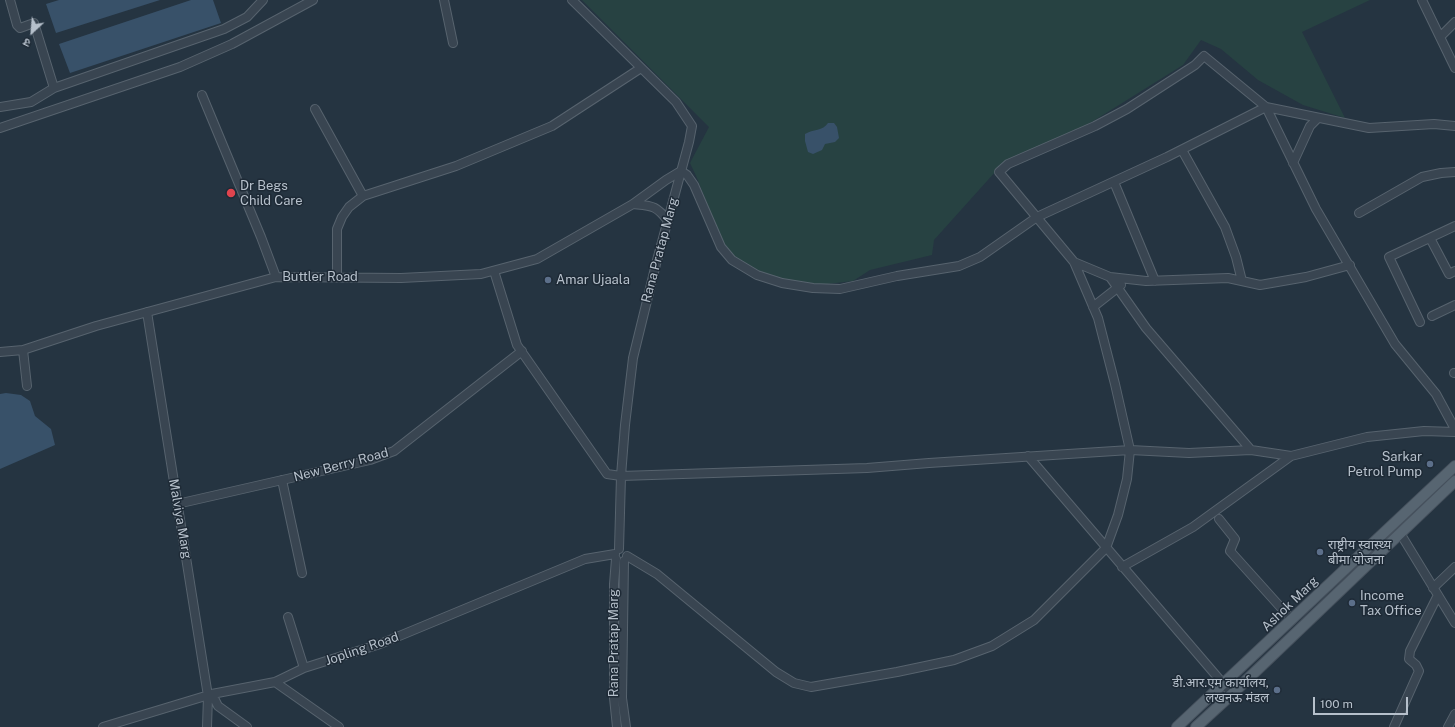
<!DOCTYPE html>
<html>
<head>
<meta charset="utf-8">
<style>
  body { margin:0 }
  #map { position:relative; width:1455px; height:727px; overflow:hidden; background:#253441; font-family:"Public Sans","Noto Sans Devanagari",sans-serif }
  canvas { display:block }
  .north { position:absolute; left:12px; top:12px; width:40px; height:40px; -webkit-text-stroke:3px #1e2a36; paint-order:stroke; rotate:206deg; font-size:11px; font-weight:700; line-height:16px; text-align:center; color:#b6c0cb }
  .north::after { content:''; display:block; margin:auto; width:14px; height:18px; background:#b6c0cb; clip-path:polygon(50% 0,100% 100%,50% 72%,0 100%) }
  .scale { position:absolute; left:1313px; top:697px; width:95px; height:18px; box-sizing:border-box; border:2px solid #b6c0cb; border-top:0; padding-left:5px; font-size:12px; line-height:14px; white-space:nowrap; color:#b6c0cb; -webkit-text-stroke:3px #1e2a36; paint-order:stroke }
</style>
</head>
<body>
<div id="map">
<canvas width="1455" height="727"></canvas>
<div class="north">उ</div>
<div class="scale">100 m</div>
</div>
<script>
const ctx = document.querySelector('canvas').getContext('2d');
ctx.lineJoin = 'round';
function fillPath(path, color) { ctx.fillStyle = color; ctx.fill(path, 'evenodd'); }
function strokePath(path, color, width, dash) { ctx.strokeStyle = color; ctx.lineWidth = width; ctx.lineCap = dash ? 'butt' : 'round'; ctx.setLineDash(dash || []); ctx.stroke(path); }
function label(font, color, halo, rows, align = 'center') {
  ctx.font = font + ' "Public Sans","Noto Sans Devanagari",sans-serif'; ctx.lineWidth = 3; ctx.setLineDash([]); ctx.textBaseline = 'middle'; ctx.strokeStyle = halo; ctx.fillStyle = color; for (const [text, x, y, turn = 0] of rows) {
    ctx.save(); ctx.translate(x, y); ctx.rotate((+turn || 0) * Math.PI / 180); ctx.textAlign = isNaN(turn) ? turn : align; if (halo) ctx.strokeText(text, 0, 0); ctx.fillText(text, 0, 0); ctx.restore();
  }
}
const green = new Path2D(`
  M582 0H1370L1302 32 1345 118 1303 105 1258 80 1221 49 1201 40 1183 65 1087 125 1005 161 934 240 932 255 870 270 853 281 819 285 777 279 742 263 728 250 719 235 697 178 690 163 709 127Z`);
const water = new Path2D(`
  M59 0H160L56 33 46 4Z
  M191 0H213L221 23 70 73 59 44Z
  M828 123H834L837 127 839 138 835 142 825 144 822 150 813 154 808 152 805 141V134C813 129 823 131 828 123Z
  M6 393 21 395 30 401 35 416 51 429 55 445 0 469V394Z`);
const minor = new Path2D(`
  M10 0 17 25 20 28 34 23 54 88
  M444 0 453 43
  M572 0 676 102 692 126 689 142 656 264 633 358 625 425 621 476 619 549
  M1422 0 1455 68
  M1440 37 1455 22
  M202 95 261 237 276 277
  M0 107 31 102 54 88 224 29 247 17 263 0
  M315 109 363 196
  M0 128 180 67 232 44 313 0
  M1182 150 1225 227 1236 257 1242 281
  M1293 163 1310 126 1318 118
  M1114 182 1155 281
  M633 204C652 206 656 205 668 221
  M1359 213 1422 177 1441 173 1455 172
  M1430 238 1449 274 1455 271
  M1074 262 1110 277 1146 281 1228 278 1260 285 1306 277 1350 265
  M494 271 517 345 607 474 621 476 867 468 929 463 1130 450 1189 453 1251 450 1291 456 1367 437 1424 431 1455 432
  M337 277V229L342 217 349 207 363 196 456 166 552 126 641 68
  M1110 277 1146 328 1251 450
  M1093 307 1121 285
  M147 312 208 696 207 727
  M1432 316 1455 305
  M1420 322 1389 257 1455 226
  M23 350 27 386
  M0 352 23 350 96 326 276 277 401 278 481 274 537 259 633 204 666 180 681 171 687 175 694 185 721 247 732 260 757 275 782 283 813 288 840 289 897 276 959 266 980 257 1037 217 1167 157 1266 107 1316 209 1395 344 1436 394 1455 429
  M1454 373H1455
  M1028 456 1232 694
  M282 480 302 573
  M177 504 370 460 394 451 522 351
  M1219 519 1235 539 1230 551 1292 620
  M1400 533 1455 623
  M627 556 657 574 776 672 794 683 811 687 897 672 954 660 992 646 1034 620 1106 548 1118 515 1127 479 1130 450 1115 384 1098 318 1074 262 999 172 1008 164 1095 126 1127 109 1195 65 1204 56 1266 107 1369 128 1434 124 1455 126
  M616 559 614 584V698L617 727
  M624 561 622 698 626 727
  M1122 567 1193 527 1291 456
  M1433 588 1455 567
  M288 617 304 668
  M275 682 339 727
  M212 694 218 706 247 727
  M103 727 212 694 275 682 304 668 380 644 585 559 615 554
  M1394 727 1419 671 1416 665 1409 659 1410 651 1438 595
  M1448 727 1455 714`);
const major = new Path2D(`
  M1177 727 1455 466
  M1196 727 1232 694 1455 481`);
const markers = [
  [231,193,5,"#e0444e"],
  [548,280,4,"#5c6f8a"],
  [1430,464,4,"#5c6f8a"],
  [1320,552,4,"#5c6f8a"],
  [1352,603,4,"#5c6f8a"],
  [1277,690,4,"#5c6f8a"]
];
const poiNames = [
  ["Dr Begs",240,186],
  ["Child Care",240,201],
  ["Amar Ujaala",556,280],
  ["Sarkar",1422,457,"right"],
  ["Petrol Pump",1422,472,"right"],
  ["राष्ट्रीय स्वास्थ्य",1328,545],
  ["बीमा योजना",1328,560],
  ["Income",1360,596],
  ["Tax Office",1360,611],
  ["डी.आर.एम कार्यालय,",1269,683,"right"],
  ["लखनऊ मंडल",1269,698,"right"]
];
const streetNames = [
  ["Rana Pratap Marg",660,250,-75],
  ["Buttler Road",320,277],
  ["New Berry Road",341,465,-15],
  ["Malviya Marg",180,519,80],
  ["Ashok Marg",1290,604,-44],
  ["Rana Pratap Marg",614,643,-90],
  ["Jopling Road",362,649,-19]
];
fillPath(green, '#274242');
fillPath(water, '#385169');
strokePath(minor, '#57636e', 10);
strokePath(major, '#46515d', 12);
strokePath(minor, '#394551', 8);
strokePath(major, '#576571', 10);
for (const [x, y, r, color] of markers) { const dot = new Path2D(); dot.arc(x, y, r, 0, 2 * Math.PI); ctx.fillStyle = color; ctx.fill(dot); strokePath(dot, '#1e2a36', 1.5); }
label('13px', '#b6c0cb', '#1e2a36', poiNames, 'left');
label('13px', '#b6c0cb', '#1e2a36', streetNames);
</script>
</body>
</html>
